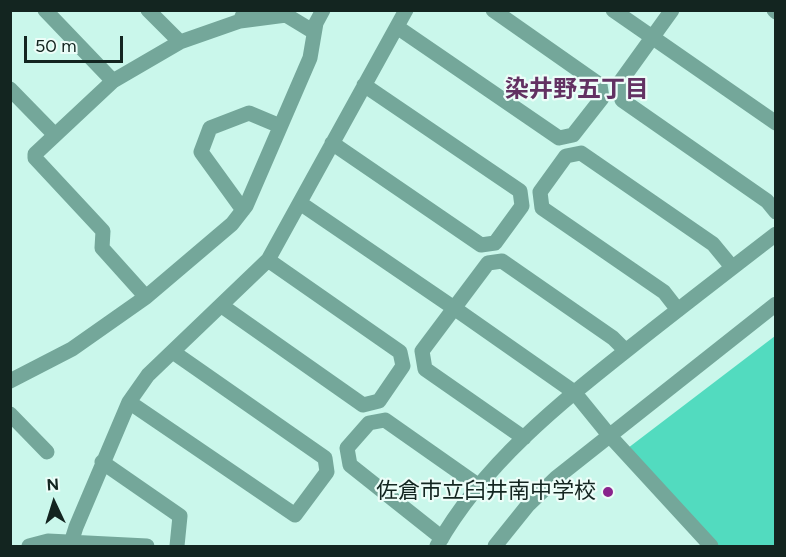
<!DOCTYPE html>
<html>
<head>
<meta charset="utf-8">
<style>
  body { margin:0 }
  #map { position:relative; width:786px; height:557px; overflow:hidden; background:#caf7eb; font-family:Figtree,sans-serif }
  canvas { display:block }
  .frame { position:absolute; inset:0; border:12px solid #132520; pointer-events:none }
  .north { position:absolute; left:24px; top:473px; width:60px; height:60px; -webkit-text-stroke:4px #ecfdf8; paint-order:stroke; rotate:356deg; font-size:16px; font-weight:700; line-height:24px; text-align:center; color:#132520 }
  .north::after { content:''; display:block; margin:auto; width:21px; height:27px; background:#132520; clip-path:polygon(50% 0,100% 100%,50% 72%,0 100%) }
  .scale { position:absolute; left:24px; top:36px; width:99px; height:27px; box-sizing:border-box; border:3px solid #132520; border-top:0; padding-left:8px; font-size:18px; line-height:21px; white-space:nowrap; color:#132520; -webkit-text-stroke:4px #ecfdf8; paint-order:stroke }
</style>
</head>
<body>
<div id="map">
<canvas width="786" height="557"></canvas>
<div class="frame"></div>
<div class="north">N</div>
<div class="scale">50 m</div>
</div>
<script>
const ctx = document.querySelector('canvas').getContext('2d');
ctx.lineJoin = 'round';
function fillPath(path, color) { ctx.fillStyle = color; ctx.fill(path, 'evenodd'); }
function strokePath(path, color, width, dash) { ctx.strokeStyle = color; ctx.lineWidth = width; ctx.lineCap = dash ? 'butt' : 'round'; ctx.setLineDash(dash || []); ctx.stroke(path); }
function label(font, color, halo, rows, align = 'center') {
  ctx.font = font + ' Figtree,"Noto Sans JP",sans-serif'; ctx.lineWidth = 4.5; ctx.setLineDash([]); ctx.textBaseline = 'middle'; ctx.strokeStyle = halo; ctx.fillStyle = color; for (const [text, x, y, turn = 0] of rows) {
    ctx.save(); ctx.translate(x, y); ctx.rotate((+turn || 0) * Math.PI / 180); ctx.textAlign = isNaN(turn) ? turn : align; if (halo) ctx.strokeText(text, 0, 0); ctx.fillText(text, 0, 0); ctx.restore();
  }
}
const green = new Path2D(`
  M775 336V546H716L628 448Z`);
const minor = new Path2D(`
  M45 10 113 81
  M148 10 180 42
  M613 10 776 123
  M672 10 618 85 622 100 767 201 776 212
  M774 10 776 12
  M240 21 286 15 314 32
  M397 27 559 138 573 135 602 98 600 85 493 10
  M10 89 54 134
  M332 143 481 245 495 243 522 206 520 191 364 85
  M300 203 454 308 574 392 609 435 711 546
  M243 210 201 152 210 128 249 113 280 126
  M146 297 102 248 103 231 35 158V154L113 81 180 42 240 21 245 10
  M222 306 363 405 379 401 403 366 400 352 268 260
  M678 310 664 292 542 208 540 192 566 156 581 153 713 244 732 267
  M10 381 72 349 146 297 232 224 246 206 310 58 316 23 323 10
  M129 402 295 515 327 472 325 458 173 352
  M10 414 47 452
  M524 438 425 369 422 351 488 263 502 261 613 338 626 351
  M102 462 180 516 177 546
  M442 538 350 465 347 448 369 423 385 420 479 486
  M29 546 48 541 147 546
  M70 546 76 527 129 402 148 375 268 260 406 10
  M437 546C483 464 560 403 632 346 680 308 728 271 776 234
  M495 546 528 505 556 478 776 304`);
const markers = [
  [608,492,6,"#89248c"]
];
const poiNames = [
  ["佐倉市立臼井南中学校",596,492]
];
const neighbourhoodNames = [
  ["染井野五丁目",577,90]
];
fillPath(green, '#52dbbf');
strokePath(minor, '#74a79a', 15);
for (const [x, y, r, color] of markers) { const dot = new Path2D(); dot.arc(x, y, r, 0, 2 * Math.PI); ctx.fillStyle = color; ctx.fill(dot); strokePath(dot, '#ecfdf8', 2); }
label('22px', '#132520', '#ecfdf8', poiNames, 'right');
label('bold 24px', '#623162', '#ecfdf8', neighbourhoodNames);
</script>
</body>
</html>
